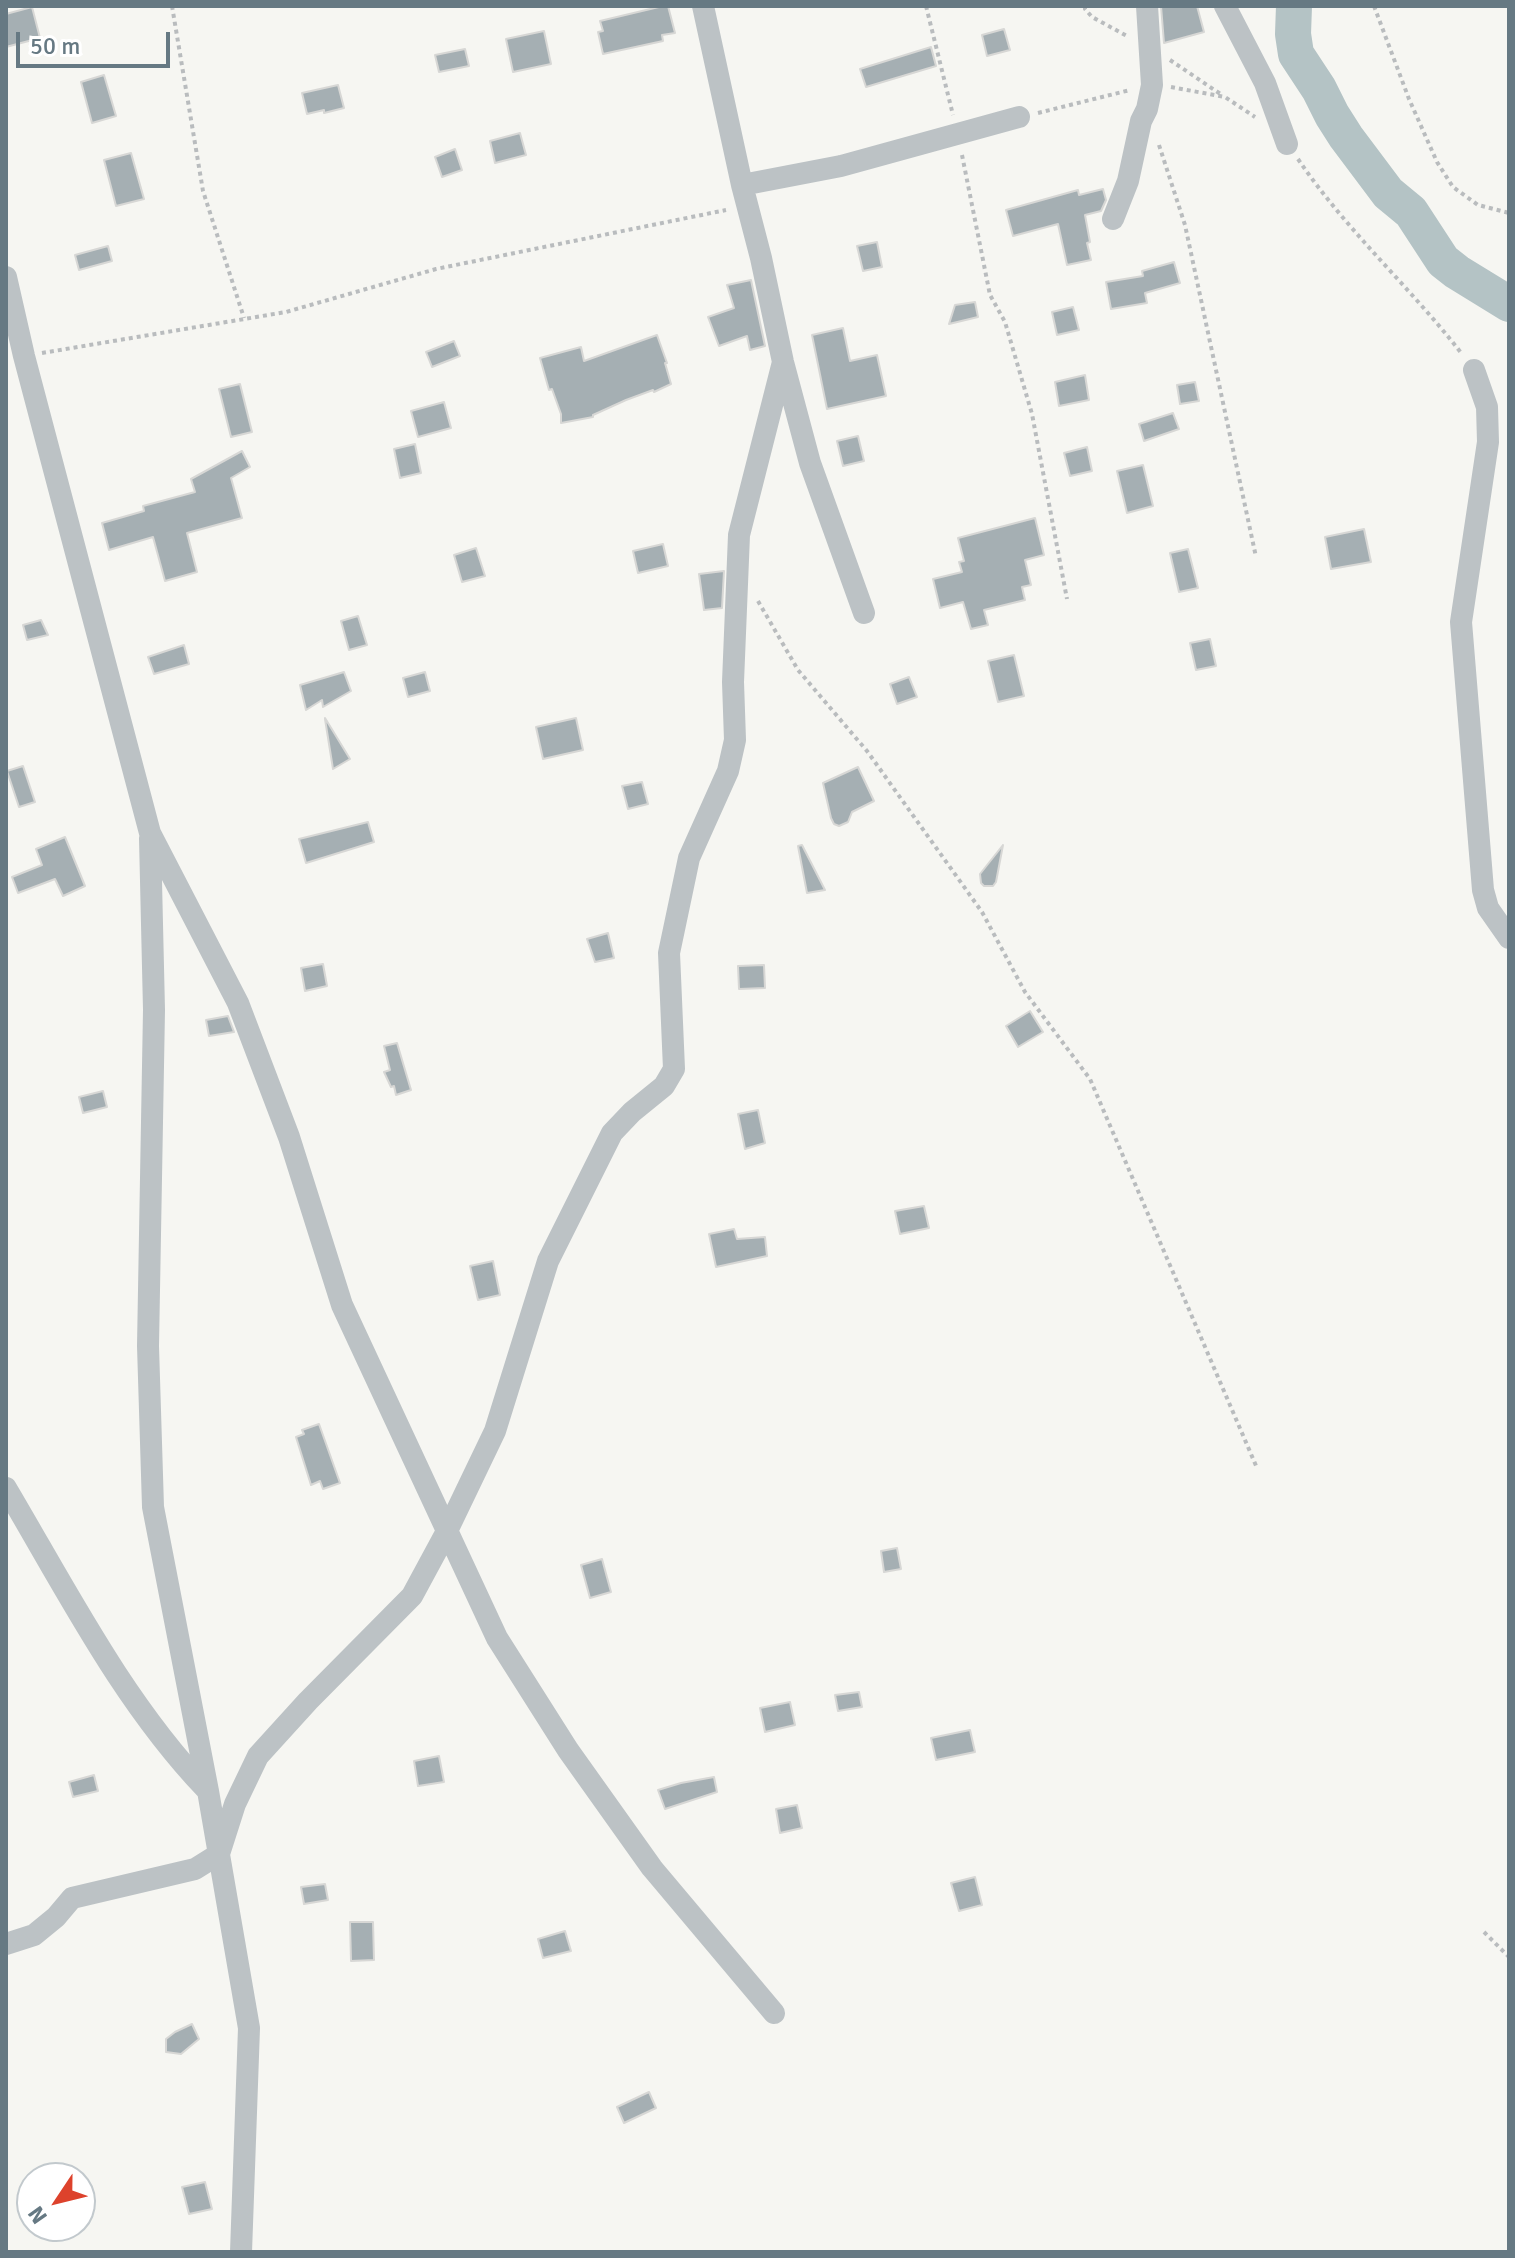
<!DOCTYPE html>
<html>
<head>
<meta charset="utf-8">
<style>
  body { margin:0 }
  #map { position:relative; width:1515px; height:2258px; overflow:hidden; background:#f6f6f2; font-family:Signika,sans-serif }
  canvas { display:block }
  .frame { position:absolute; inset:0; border:8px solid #667983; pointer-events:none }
  .north { position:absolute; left:16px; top:2162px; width:80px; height:80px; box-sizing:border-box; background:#fff; border:2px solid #c2c9cd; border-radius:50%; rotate:235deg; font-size:22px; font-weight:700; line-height:32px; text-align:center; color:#667983 }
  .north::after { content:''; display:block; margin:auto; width:28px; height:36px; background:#dd422c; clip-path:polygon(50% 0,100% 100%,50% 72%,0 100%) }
  .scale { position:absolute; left:16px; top:32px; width:154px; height:36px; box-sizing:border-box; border:4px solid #667983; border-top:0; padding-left:10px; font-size:24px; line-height:28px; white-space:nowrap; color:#667983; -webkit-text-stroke:6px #fff; paint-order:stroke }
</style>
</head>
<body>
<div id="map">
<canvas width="1515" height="2258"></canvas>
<div class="frame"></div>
<div class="north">N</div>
<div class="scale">50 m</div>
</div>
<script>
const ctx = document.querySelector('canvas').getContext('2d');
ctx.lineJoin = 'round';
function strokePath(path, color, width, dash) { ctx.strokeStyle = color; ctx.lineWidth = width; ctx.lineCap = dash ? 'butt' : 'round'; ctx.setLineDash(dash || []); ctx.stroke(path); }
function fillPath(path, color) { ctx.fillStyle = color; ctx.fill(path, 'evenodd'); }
const river = new Path2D(`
  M1294 6 1293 34 1296 54 1319 89 1332 115 1346 137 1388 193 1411 212 1443 261 1457 272 1509 304`);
const building = new Path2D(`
  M663 6H668L675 33 662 35 663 41 603 54 598 32 603 31 600 21Z
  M1161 6H1197L1204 32 1164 43Z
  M32 7 40 38 6 47V14Z
  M1004 29 1010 50 987 56 982 35Z
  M544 31 551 64 513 72 506 39Z
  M931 47 936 66 866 87 860 69Z
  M465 49 469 66 439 72 435 55Z
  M104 75 116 116 92 123 81 82Z
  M338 85 344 108 324 113V110L307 114 302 93Z
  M520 133 526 155 495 163 490 141Z
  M455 149 462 170 442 177 435 157Z
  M131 153 144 199 116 206 104 160Z
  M1103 189 1106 200 1101 211 1085 215 1090 242 1087 243 1091 260 1067 265 1058 224 1013 236 1006 210 1078 190 1079 195Z
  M877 242 882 267 863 271 857 246Z
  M108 246 112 261 79 270 75 255Z
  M1174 262 1180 283 1145 293 1147 303 1111 309 1106 282 1143 276 1142 271Z
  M751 280 765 346 750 350 747 336 719 346 708 317 734 308 727 285Z
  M975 302 978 317 949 324 955 305Z
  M1073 307 1079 330 1057 335 1052 312Z
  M843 328 850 361 877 355 886 396 827 409 812 335Z
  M657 335 667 363H665L671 384 654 392 653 390 626 400 593 415V417L561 423V414L552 389 549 390 540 358 581 347 584 361Z
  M454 341 460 356 432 367 426 352Z
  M1085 375 1089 400 1059 406 1055 382Z
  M1195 382 1199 401 1180 404 1177 385Z
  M240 384 252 432 231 437 219 389Z
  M444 402 451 428 418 437 411 411Z
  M1173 413 1179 429 1144 441 1139 424Z
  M858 436 864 461 843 466 837 441Z
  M415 444 421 473 400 478 394 449Z
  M1087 447 1092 471 1070 476 1064 453Z
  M242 451 250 467 231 478 242 518 187 533 197 572 165 581 153 537 109 550 102 523 144 511 143 506 195 492 191 479Z
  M1143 465 1153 506 1127 513 1117 471Z
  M1035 518 1044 555 1025 560 1031 585 1022 587 1025 600 984 610 988 625 971 629 963 602 940 608 933 579 962 572 959 562 964 561 958 538Z
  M1364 529 1371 562 1331 569 1325 537Z
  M663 544 668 566 638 573 633 551Z
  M476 548 485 576 462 582 454 555Z
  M1188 549 1198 588 1179 592 1170 553Z
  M724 571 722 608 704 610 699 574Z
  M358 616 367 645 349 650 341 621Z
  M41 620 48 635 27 640 23 625Z
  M1210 639 1216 666 1196 670 1190 643Z
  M184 645 189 664 154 674 148 657Z
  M1014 655 1024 696 998 702 988 661Z
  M344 672 351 691 323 707 322 700 306 710 300 685Z
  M425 672 430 691 408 697 403 678Z
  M909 677 917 697 897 704 890 684Z
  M325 718 350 759 333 769 325 719Z
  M576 718 583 750 543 759 536 727Z
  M23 766 35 802 19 807 7 771Z
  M858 767 874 801 852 812 848 822 839 826 834 824 831 818 823 783Z
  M642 782 648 804 628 809 622 786Z
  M368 822 374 842 306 863 299 839Z
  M65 837 85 886 63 896 55 879 18 893 12 877 42 865 36 849Z
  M802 845 825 890 807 893 798 846Z
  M1003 845 996 882 993 886H984L981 883 980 874Z
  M608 933 614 958 595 962 587 939Z
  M323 964 327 986 305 991 301 968Z
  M764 965 765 988 739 989 738 966Z
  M1030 1011 1043 1032 1018 1047 1006 1026Z
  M228 1016 234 1032 209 1036 206 1020Z
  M397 1043 411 1090 396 1095 394 1086 391 1087 384 1072 390 1070 384 1046Z
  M103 1091 107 1107 83 1113 79 1097Z
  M758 1110 765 1143 745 1149 738 1114Z
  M924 1206 929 1228 900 1234 895 1211Z
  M734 1229 737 1239 765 1237 767 1256 716 1267 709 1234Z
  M493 1261 500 1295 478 1300 470 1266Z
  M319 1424 340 1483 323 1489 320 1481 311 1485 296 1437 304 1434 302 1430Z
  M897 1548 901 1569 884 1572 881 1551Z
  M602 1559 611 1592 590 1598 581 1565Z
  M859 1692 862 1707 838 1711 835 1695Z
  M790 1702 795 1725 765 1732 760 1708Z
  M970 1730 975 1752 936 1760 931 1738Z
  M439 1756 444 1782 418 1786 414 1761Z
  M94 1775 98 1791 73 1797 69 1782Z
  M714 1777 717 1792 665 1809 658 1790 681 1783Z
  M797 1805 802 1828 780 1833 776 1809Z
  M975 1877 982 1905 959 1911 951 1883Z
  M325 1884 328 1900 304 1904 301 1887Z
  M350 1922H373L374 1960 351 1961Z
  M565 1931 571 1951 543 1958 538 1939Z
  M192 2024 199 2039 181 2054 166 2052V2039L175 2032Z
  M649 2092 656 2108 624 2123 617 2107Z
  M205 2182 212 2209 189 2214 182 2187Z`);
const path = new Path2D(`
  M172 6 203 191 244 318
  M926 6 953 115
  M1085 6V9L1092 17 1127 36
  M1374 6 1409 99 1437 162 1453 187 1478 205 1509 213
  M1170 60 1222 95
  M1171 87 1225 97 1255 117
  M1038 113 1130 90
  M1159 145 1185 225 1256 557
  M962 155 990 295 1005 322 1032 414 1067 599
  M1298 159C1346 230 1410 287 1462 354
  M42 353 286 312 436 269 726 210
  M758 601 798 670 867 751 982 912 1025 992 1090 1079 1257 1468
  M1484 1932 1509 1957`);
const street = new Path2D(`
  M703 6 742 185 761 258 783 362 810 463 864 613
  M1225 6 1265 83 1287 144
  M742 185 841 166 1019 117
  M1113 219 1128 181 1141 121 1147 109 1152 85 1147 6
  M6 277 24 356 150 833 238 1003 289 1137 342 1305 497 1638 568 1750 652 1868 774 2013
  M1474 370 1487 407 1488 442 1461 622 1483 890 1488 908 1509 938
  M150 838 154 1010 148 1346 153 1507 208 1791 249 2028 241 2252
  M6 1488C67 1591 123 1702 206 1789
  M6 1944 34 1935 56 1917 72 1898 195 1869 219 1854 235 1804 258 1756 308 1701 412 1596 446 1533 495 1431 548 1261 612 1133 632 1112 664 1086 674 1069 669 953 689 858 728 771 735 740 733 682 739 535 783 362`);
strokePath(river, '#b4c3c5', 36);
fillPath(building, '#a5afb3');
strokePath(building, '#d7d7d5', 2);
strokePath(path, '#b9bcbe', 4, [4, 4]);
strokePath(street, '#bcc2c5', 22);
</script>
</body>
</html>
